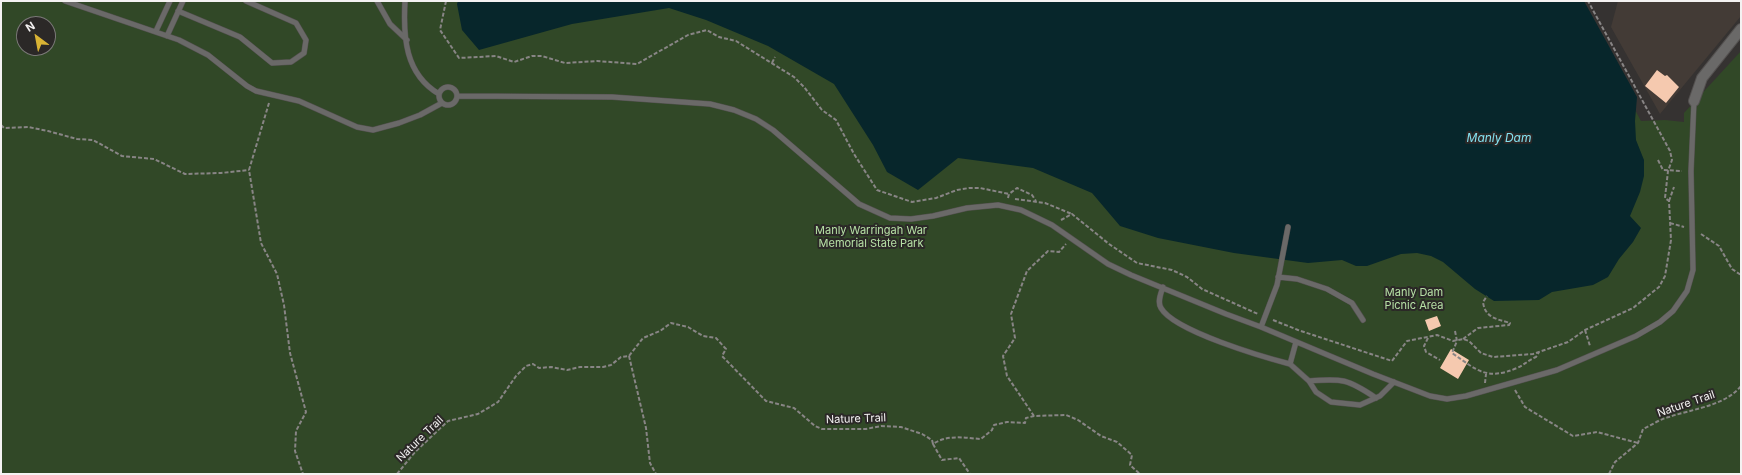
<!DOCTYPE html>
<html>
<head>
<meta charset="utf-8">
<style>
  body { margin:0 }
  #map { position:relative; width:1742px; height:475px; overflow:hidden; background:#353231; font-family:Inter,sans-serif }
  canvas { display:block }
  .frame { position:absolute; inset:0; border:2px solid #f4f2f2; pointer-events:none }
  .north { position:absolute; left:16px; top:16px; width:40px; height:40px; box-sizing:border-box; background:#2b2827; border:1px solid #7b7978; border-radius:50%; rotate:328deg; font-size:11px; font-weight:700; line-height:16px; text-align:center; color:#f4f2f2 }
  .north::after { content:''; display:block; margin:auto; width:14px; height:18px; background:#d9b334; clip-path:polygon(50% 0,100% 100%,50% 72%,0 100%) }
</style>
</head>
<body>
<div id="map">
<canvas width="1742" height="475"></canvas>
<div class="frame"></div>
<div class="north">N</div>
</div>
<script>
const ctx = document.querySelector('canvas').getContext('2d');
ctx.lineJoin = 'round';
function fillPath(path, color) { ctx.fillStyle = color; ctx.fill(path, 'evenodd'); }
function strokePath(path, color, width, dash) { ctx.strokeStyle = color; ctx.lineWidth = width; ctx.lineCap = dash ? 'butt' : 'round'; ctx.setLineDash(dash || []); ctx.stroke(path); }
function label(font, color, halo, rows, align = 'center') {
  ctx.font = font + ' Inter,sans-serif'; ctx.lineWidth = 4; ctx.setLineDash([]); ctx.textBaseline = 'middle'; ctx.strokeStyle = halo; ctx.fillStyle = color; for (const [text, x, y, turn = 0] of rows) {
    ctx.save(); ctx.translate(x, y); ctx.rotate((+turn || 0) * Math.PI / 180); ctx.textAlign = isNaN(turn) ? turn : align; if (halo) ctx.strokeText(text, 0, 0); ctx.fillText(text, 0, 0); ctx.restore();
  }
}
const built = new Path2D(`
  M1618 1H1741V16L1660 114 1611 27Z`);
const green = new Path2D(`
  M1 1H1576L1641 121 1665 120 1684 122V113L1741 51V474H1ZM24 24H48V48H24Z`);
const water = new Path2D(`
  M458 1H1584L1637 97 1635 121 1636 140 1644 160V176L1640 192 1630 216 1641 228 1633 242 1619 259 1608 277 1593 285 1552 292 1539 300 1494 301 1475 289 1443 262 1431 256 1417 253 1401 254 1367 266H1356L1342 260 1308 263 1234 253 1158 238 1120 226 1092 193 1033 168 958 158 918 190 887 172 873 145 834 84 768 46 706 20 669 8 572 24 479 50 462 30 457 4Z`);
const building = new Path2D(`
  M1657 70 1665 76 1667 75 1679 87 1666 103 1645 86Z
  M1437 316 1441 326 1429 331 1425 320Z
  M1451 349 1469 360 1458 379 1440 368Z`);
const path = new Path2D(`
  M446 1 440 30 459 58 496 56 514 62 532 56H542L565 63 597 61 637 64 688 35 707 30 719 37 736 41 794 77 804 87 822 110 836 120 854 154 877 190 912 202 936 198 957 190 969 188H980L1009 194
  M772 63 775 57
  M269 103 249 170 261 243 277 274 284 305 290 353 306 412 296 431 295 451 303 474
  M1 125 4 128 28 127 48 131 77 139 93 140 122 156 154 159 185 174 221 173 249 170
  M1658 160 1663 170 1682 171
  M1008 198 1009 194 1017 188 1032 195 1036 201
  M1015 199 1045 203 1072 214
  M1669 201 1674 187
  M1061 220 1072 214 1109 244 1137 263 1172 270 1187 277 1202 289 1258 314
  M1670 223 1684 227
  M1701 234 1719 246 1732 269 1741 275
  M1273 320 1298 330 1392 361 1407 341 1437 335 1453 341 1463 339 1469 341 1481 353 1493 357 1533 354 1568 342 1585 330 1633 308 1659 287 1665 276 1671 240 1669 201 1665 198 1668 171 1672 160 1670 151 1588 1
  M1585 330 1590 346
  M1455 331 1457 341 1452 353C1477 370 1486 381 1517 368 1524 365 1527 361 1536 357L1539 352
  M1428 338 1424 346 1426 352 1440 360
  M1463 339 1478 328 1509 325 1510 323C1497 319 1485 318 1483 302L1487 296
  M629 356 646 428 650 463 656 474
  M1485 383 1486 374
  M1515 390 1525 407 1573 436 1597 432 1638 443
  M1034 416 1007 376 1003 356 1015 338 1011 314 1027 271 1048 251 1059 252 1066 244
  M933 444 942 460 959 458 970 474
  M397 474 415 452 448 421 478 414 498 402 516 376 526 366 533 364 539 368 551 367 567 370 580 367H603L611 365 621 357 629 356 643 338 660 331 671 323 688 327 703 336 716 338 726 349 722 356 766 401 794 408 815 426 822 429H866L881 426 901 427 922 434 932 440 933 444C948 434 965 438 981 439L992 430 994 425 1007 422 1025 423 1026 418 1034 416 1066 415 1078 420 1101 436 1117 442 1132 455 1130 465 1140 474
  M1609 474 1615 462 1638 443 1643 429C1652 425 1660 419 1669 417 1692 409 1725 406 1741 386`);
const lane = new Path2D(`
  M65 1 179 40 208 55 247 86 256 91 299 101 357 127 373 130 399 123 420 115 442 103
  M377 1 390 24 407 40
  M405 1C403 37 405 74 439 94
  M178 11 240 37 272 63 291 62 304 53 306 40 296 23 246 1
  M156 31 170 1
  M167 36 183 1
  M439 96a9 9 0 1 1 18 0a9 9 0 1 1-18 0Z
  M457 96 612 97 710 104 734 110 756 119 773 130 859 204 890 218 911 219 933 216 967 208 998 205 1021 210 1052 225 1108 264 1131 275 1226 314 1261 327 1373 374 1430 396 1447 399 1466 396 1557 370 1636 336 1660 322 1673 311 1687 291 1693 270 1691 171 1694 101
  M1278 277 1297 279 1327 289 1352 303 1363 320
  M1163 287C1161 293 1157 302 1161 308 1174 331 1263 357 1290 364L1296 342
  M1261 327 1277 285 1288 227
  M1290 364 1309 381 1316 392 1331 402 1360 405 1380 396 1394 382
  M1309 381C1342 378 1348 379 1376 398`);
const street = new Path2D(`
  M1694 101 1702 78 1741 29`);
const parkNames = [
  ["Manly Warringah War",871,231],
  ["Memorial State Park",871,244],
  ["Manly Dam",1414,293],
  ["Picnic Area",1414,306]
];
const streetNames = [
  ["Nature Trail",1686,404,-19],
  ["Nature Trail",856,419,-2],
  ["Nature Trail",420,439,-44]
];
const waterNames = [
  ["Manly Dam",1499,138]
];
fillPath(built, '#433b36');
fillPath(green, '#314827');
fillPath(water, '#07262b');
fillPath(building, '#f5c9af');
strokePath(lane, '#545150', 6);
strokePath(street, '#545150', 12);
strokePath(path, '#888585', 2, [4, 2]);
strokePath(lane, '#6a6968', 5);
strokePath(street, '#6a6968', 10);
label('11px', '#b6e0a5', '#2b2827', parkNames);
label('11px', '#f4f2f2', '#2b2827', streetNames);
label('italic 12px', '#84e2f1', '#2b2827', waterNames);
</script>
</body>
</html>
